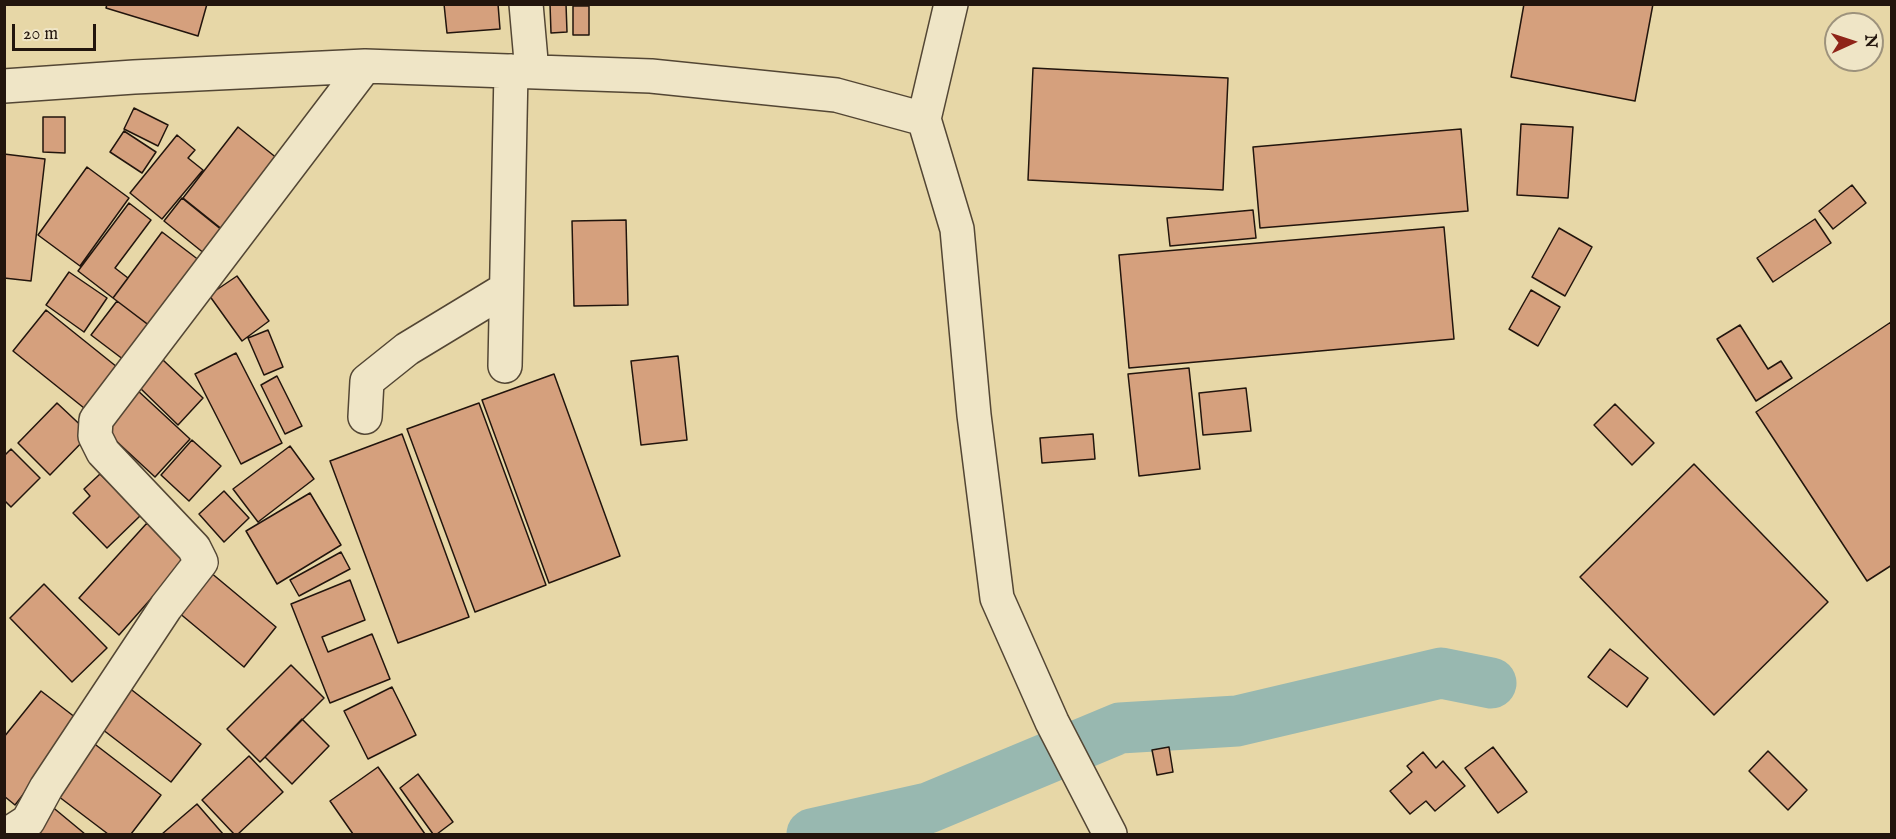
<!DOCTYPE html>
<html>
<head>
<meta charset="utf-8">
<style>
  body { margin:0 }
  #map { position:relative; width:1896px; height:839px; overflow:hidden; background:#e7d7a7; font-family:"IM FELL English",serif }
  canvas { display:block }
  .frame { position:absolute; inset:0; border:6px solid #22150d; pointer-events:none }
  .north { position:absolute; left:1824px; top:12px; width:60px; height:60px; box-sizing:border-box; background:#efe5c6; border:2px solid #9d927c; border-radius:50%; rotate:87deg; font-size:16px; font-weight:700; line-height:24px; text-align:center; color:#22150d }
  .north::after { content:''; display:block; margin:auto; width:21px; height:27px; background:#8f2418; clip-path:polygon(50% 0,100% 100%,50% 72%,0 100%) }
  .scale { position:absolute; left:12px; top:24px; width:84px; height:27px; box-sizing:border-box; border:3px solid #22150d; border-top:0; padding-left:8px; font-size:18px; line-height:21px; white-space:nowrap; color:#22150d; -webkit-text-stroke:4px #efe5c6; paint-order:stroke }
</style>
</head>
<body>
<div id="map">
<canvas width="1896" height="839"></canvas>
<div class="frame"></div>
<div class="north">N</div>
<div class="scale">20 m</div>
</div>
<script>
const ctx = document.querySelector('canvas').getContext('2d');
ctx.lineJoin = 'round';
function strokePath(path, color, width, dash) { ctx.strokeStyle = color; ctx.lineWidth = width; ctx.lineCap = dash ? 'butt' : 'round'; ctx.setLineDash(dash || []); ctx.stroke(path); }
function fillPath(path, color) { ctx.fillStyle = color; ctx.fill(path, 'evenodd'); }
const river = new Path2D(`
  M812 834 928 808 1120 728 1237 721 1441 673 1491 683`);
const building = new Path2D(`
  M107 4H207L198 36 106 8Z
  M444 4H498L500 29 447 33Z
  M550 4H566L567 32 551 33Z
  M1524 4H1653L1635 101 1511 77Z
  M573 6H589V35H573Z
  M1033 68 1228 78 1223 190 1028 180Z
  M134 108 168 125 158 146 124 129Z
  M43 117H65V153L43 152Z
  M1521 124 1573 127 1568 198 1517 195Z
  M238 127 283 163 228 234 183 198Z
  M1461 129 1468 211 1260 228 1253 147Z
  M124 131 156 152 142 173 110 152Z
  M177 135 195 150 188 158 203 170 162 219 130 193Z
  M4 154 45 159 31 281 4 278Z
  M87 167 129 198 80 266 38 235Z
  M1852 185 1866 203 1833 229 1819 211Z
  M182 198 228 235 210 258 164 221Z
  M129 203 151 220 115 268 128 278 113 298 78 271Z
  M1253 210 1256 238 1170 246 1167 218Z
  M1815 219 1831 243 1773 282 1757 258Z
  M626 220 628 305 574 306 572 221Z
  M1444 227 1454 339 1129 368 1119 255Z
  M1559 228 1592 247 1565 296 1532 277Z
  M162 232 208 267 159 333 113 298Z
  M69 272 107 298 84 332 46 305Z
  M237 276 269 321 242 341 209 295Z
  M1531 290 1560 307 1538 346 1509 329Z
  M117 301 154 329 128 363 91 335Z
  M46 310 117 367 84 408 13 351Z
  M1891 322 1892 565 1867 581 1756 412Z
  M1740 325 1768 369 1781 361 1792 378 1756 401 1717 339Z
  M268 330 283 367 264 375 248 338Z
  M236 353 282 443 241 464 195 374Z
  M678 356 687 440 641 445 631 361Z
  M163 360 203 398 178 425 138 386Z
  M1189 368 1200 469 1139 476 1128 374Z
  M554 374 620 556 549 583 482 400Z
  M277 376 302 426 285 434 261 385Z
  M1246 388 1251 431 1203 435 1199 393Z
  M136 389 190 439 155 477 101 427Z
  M57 403 90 434 50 475 18 443Z
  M479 403 546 585 475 612 407 429Z
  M1615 404 1654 443 1632 465 1594 425Z
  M402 434 469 617 398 643 330 461Z
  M1093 434 1095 459 1042 463 1040 438Z
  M192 440 221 466 189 501 161 475Z
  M290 446 314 479 258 522 233 489Z
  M11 449 40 478 11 507 4 500V456Z
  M1694 464 1828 602 1714 715 1580 577Z
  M100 474 141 515 107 548 73 513 90 496 84 489Z
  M224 491 249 518 224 542 199 514Z
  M310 493 341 545 277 584 246 531Z
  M147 523 186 559 119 635 79 598Z
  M341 552 350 569 299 596 290 580Z
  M210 572 276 627 244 667 178 612Z
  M350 580 365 620 322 637 328 652 372 634 390 679 330 703 291 604Z
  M44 584 107 648 72 682 10 618Z
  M1610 649 1648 678 1627 707 1588 677Z
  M291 665 324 698 260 762 227 729Z
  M128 687 201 744 171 782 98 726Z
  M392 687 416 735 368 759 344 711Z
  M41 691 80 721 15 805 4 796V737Z
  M302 719 329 746 292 784 265 757Z
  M92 742 161 795 131 834H108L54 793Z
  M1169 747 1173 772 1157 775 1152 750Z
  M1493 747 1527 792 1498 813 1465 768Z
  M1768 751 1807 790 1788 810 1749 771Z
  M1423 752 1436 768 1443 761 1465 786 1435 811 1426 801 1410 814 1390 791 1412 772 1407 766Z
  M249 756 283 792 238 834H234L202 800Z
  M378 767 425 834H353L330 801Z
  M418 774 453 822 437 834H433L400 788Z
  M197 804 223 834H162Z
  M50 805 85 834H25Z`);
const minor = new Path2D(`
  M526 4 532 72
  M951 4 924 119 957 229 974 415 997 598 1052 722 1110 834
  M4 86 134 77 365 66 651 76 836 95 924 119
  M505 366 511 71
  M365 417 367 381 407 349 506 289
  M4 833 8 834 28 821 46 788 166 607 201 562 194 548 103 452 95 436 96 420 365 66`);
strokePath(river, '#98b8b0', 51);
fillPath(building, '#d5a07d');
strokePath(building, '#22150d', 1.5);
strokePath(minor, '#534634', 36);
strokePath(minor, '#efe5c6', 33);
</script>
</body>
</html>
